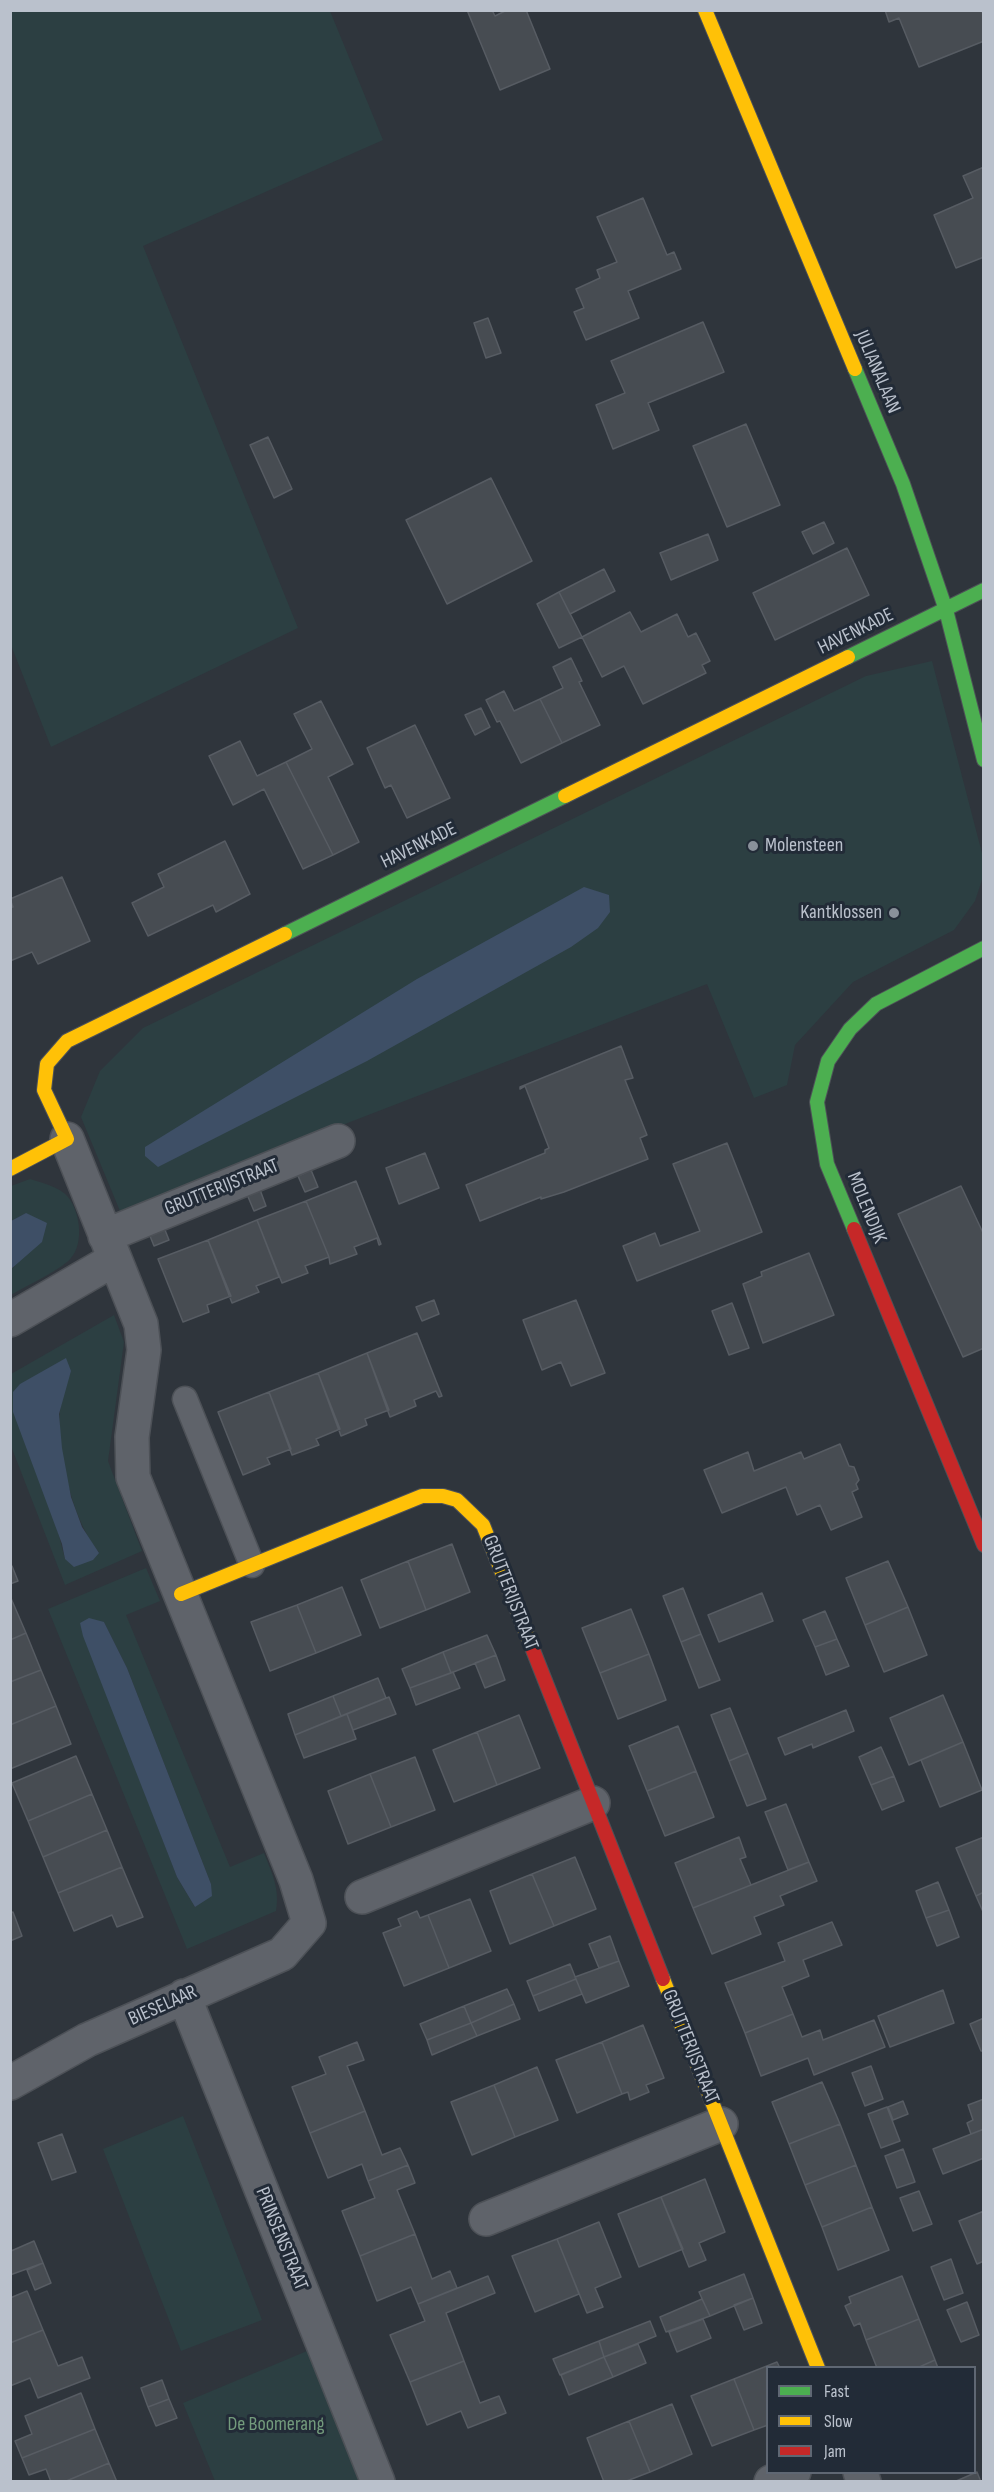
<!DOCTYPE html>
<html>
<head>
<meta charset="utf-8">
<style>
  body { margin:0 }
  #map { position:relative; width:994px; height:2492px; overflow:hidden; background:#2f353c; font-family:"Sofia Sans Condensed",sans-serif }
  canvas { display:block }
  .frame { position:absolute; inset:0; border:12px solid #bac1cc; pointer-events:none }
  .legend { position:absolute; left:766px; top:2366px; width:210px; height:108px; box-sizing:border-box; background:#222b37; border:2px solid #5f6773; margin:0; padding:8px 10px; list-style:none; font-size:18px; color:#bac1cc }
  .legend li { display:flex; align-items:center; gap:12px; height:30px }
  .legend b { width:30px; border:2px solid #5f6773 }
</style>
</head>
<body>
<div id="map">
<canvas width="994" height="2492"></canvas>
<div class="frame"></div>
<ul class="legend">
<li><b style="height:8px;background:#4caf50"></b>Fast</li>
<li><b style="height:8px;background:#ffc107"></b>Slow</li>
<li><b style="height:8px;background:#c62828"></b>Jam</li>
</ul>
</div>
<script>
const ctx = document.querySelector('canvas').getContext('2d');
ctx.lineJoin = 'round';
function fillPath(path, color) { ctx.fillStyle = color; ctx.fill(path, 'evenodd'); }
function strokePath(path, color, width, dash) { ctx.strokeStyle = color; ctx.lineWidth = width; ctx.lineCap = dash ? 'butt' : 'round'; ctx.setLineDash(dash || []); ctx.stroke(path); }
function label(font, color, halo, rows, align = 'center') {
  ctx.font = font + ' "Sofia Sans Condensed",sans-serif'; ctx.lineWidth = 6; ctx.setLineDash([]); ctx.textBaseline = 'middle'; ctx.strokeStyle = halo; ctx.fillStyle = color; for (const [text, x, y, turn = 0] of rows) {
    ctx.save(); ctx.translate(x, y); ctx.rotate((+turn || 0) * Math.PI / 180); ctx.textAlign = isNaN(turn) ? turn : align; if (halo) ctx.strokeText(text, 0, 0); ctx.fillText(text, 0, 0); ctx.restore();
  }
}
const green = new Path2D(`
  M11 10 330 11 383 140 143 246 298 628 51 747 11 645Z
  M932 661 983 857V877L975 901 954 930 853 982 795 1045 787 1085 754 1098 707 984 120 1211 81 1117 100 1071 143 1028 866 676Z
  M30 1179C42 1183 60 1187 68 1197 81 1213 85 1248 67 1262 51 1275 29 1284 11 1295V1269L14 1267 26 1213 11 1221V1186Z
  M114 1315 124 1342 108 1461 142 1551 65 1585 11 1446V1374ZM71 1371C66 1384 62 1397 60 1411 55 1449 74 1524 99 1552L65 1559 20 1384Z
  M146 1568 160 1601 126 1615 230 1867 264 1853C272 1873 280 1889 276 1911L187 1949 48 1609ZM104 1622 127 1668 211 1884 195 1907 177 1877 80 1623Z
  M183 2116 262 2320 181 2351 103 2149Z
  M307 2351 359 2481H215L183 2403Z`);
const water = new Path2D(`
  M584 887 609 895 610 912 598 928 571 947 367 1061 158 1167 145 1156V1147L417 979Z
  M26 1213 47 1223 42 1242 11 1269V1221Z
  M66 1358 71 1371 59 1414 62 1448 71 1497 82 1527 99 1553 93 1560 74 1567 65 1559 62 1544 13 1412V1392L20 1384Z
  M89 1618 104 1622 127 1668 211 1884 212 1896 195 1907 177 1877 83 1636 80 1623Z`);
const building = new Path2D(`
  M467 10H492L495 16 507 10H526L550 69 500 90Z
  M885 10H981L984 16V41L919 67 899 18 889 22Z
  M984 167V257L956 268 934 215 973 198 963 176Z
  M643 198 667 255 674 252 681 269 628 291 639 318 586 340 574 312 584 308 576 289 600 278 597 270 617 262 597 217Z
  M488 318 501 353 486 358 474 323Z
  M703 322 724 372 648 403 659 430 613 449 596 405 625 393 611 361Z
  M746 424 780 505 727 527 693 446Z
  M268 437 292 489 274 498 250 445Z
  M491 478 532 561 447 604 406 520Z
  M824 522 834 543 813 554 802 532Z
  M708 534 718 560 671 580 660 553Z
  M847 548 869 595 775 640 753 593Z
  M604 569 615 591 570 614 559 592Z
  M559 592 582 637 559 648 537 604Z
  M630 612 641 632 677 614 688 637 696 633 710 661 702 665 706 673 643 704 624 666 602 677 582 637Z
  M571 658 582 681 579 682 600 725 562 743 540 699 563 688 553 667Z
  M504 691 514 711 540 699 562 743 521 763 500 721 497 722 486 700Z
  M321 701 353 764 328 777 359 842 333 855 286 762 312 749 294 714Z
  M481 708 490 727 475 735 465 715Z
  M415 725 450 798 407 818 391 785 385 788 367 748Z
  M240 741 257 776 286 762 333 855 303 869 264 789 233 805 209 756Z
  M225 841 250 894 216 912 213 905 148 936 132 903 164 887 158 874Z
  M62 877 90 941 38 964 32 952 10 961V908L13 907 10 899Z
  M621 1046 633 1078 625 1080 647 1135 640 1138 648 1159 564 1192 541 1199V1197L480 1221 466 1185 545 1153V1150L549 1148 525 1086 520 1089V1087Z
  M727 1143 762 1232 637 1281 623 1246 655 1233 660 1246 700 1231 673 1164Z
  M425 1153 439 1188 399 1204 386 1168Z
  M311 1170 318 1187 305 1192 298 1176Z
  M356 1181 381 1244 379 1245 377 1238 354 1247 357 1254 330 1264 329 1257 306 1201Z
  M961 1186 984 1235V1348L963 1357 898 1214Z
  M259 1187 266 1206 254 1211 246 1192Z
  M306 1201 329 1257 305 1266 308 1273 282 1283 257 1220Z
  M257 1220 279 1277 256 1286 259 1292 232 1303 208 1240Z
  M163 1225 169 1240 154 1246 148 1231Z
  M208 1240 231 1296 207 1305 209 1312 183 1322 158 1259Z
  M809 1253 834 1315 763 1343 743 1284 762 1276 761 1272Z
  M434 1300 439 1314 422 1321 416 1307Z
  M576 1300 605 1373 571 1386 561 1362 542 1370 523 1320Z
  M732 1303 749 1348 729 1355 712 1311Z
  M417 1333 442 1396 439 1397 436 1391 414 1400 416 1406 390 1417 367 1353Z
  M367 1353 389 1410 365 1419 367 1425 341 1436 318 1373Z
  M318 1373 340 1429 316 1439 319 1445 292 1455 269 1392Z
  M269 1392 291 1449 267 1458 270 1464 243 1475 218 1412Z
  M840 1444 849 1466 854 1467 859 1480 856 1484 858 1489 852 1492 862 1517 831 1530 820 1505 797 1515 786 1487 722 1513 704 1470 748 1452 754 1471 801 1452 804 1459Z
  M452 1544 470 1592 426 1610 408 1561Z
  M408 1561 426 1610 380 1628 361 1580Z
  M888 1561 908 1607 865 1625 846 1578Z
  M12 1566 18 1581 10 1584V1567Z
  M342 1587 361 1635 316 1653 297 1605Z
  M683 1588 701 1634 681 1642 663 1596Z
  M762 1593 773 1621 719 1642 708 1615Z
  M10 1596 26 1633 10 1640Z
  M297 1605 316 1653 270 1671 251 1622Z
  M908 1607 927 1655 884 1672 865 1625Z
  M631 1609 649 1654 600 1673 582 1628Z
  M825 1611 837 1639 815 1647 803 1620Z
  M26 1633 41 1670 10 1682V1640Z
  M701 1634 720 1680 699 1688 681 1642Z
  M487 1635 496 1655 451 1673 443 1652Z
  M837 1639 849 1666 826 1675 815 1647Z
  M443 1652 451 1673 410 1688 402 1669Z
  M649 1654 666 1700 618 1719 600 1673Z
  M496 1655 505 1680 485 1688 475 1663Z
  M41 1670 56 1706 10 1725V1682Z
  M453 1672 460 1688 416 1705 410 1688Z
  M378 1678 386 1698 341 1716 333 1696Z
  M943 1695 963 1742 909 1765 890 1718Z
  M333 1696 341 1716 295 1735 288 1714Z
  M389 1697 396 1714 353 1730 347 1714Z
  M56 1706 71 1744 10 1769V1725Z
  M730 1708 748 1753 729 1761 711 1715Z
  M846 1710 854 1731 813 1748 812 1744 785 1755 778 1738Z
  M347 1714 356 1739 304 1758 295 1735Z
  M519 1715 540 1768 497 1785 477 1732Z
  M678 1726 696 1771 647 1791 629 1746Z
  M477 1732 497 1785 454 1802 433 1750Z
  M963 1742 982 1790 940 1807 921 1760Z
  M881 1747 894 1776 871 1785 859 1757Z
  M748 1753 766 1799 747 1806 729 1761Z
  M76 1756 92 1794 28 1821 12 1783Z
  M415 1757 435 1810 391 1827 370 1774Z
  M696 1771 714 1817 665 1836 647 1791Z
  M370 1774 391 1827 348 1844 328 1791Z
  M894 1776 904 1801 882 1810 871 1785Z
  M92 1794 107 1830 43 1857 28 1821Z
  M786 1804 809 1862 788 1870 765 1812Z
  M107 1830 122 1867 58 1893 43 1857Z
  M739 1837 746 1857 740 1859 751 1885 693 1908 675 1863Z
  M984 1837V1892L976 1896 956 1848Z
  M575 1857 596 1909 554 1926 532 1874Z
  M809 1862 817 1881 780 1896 784 1905 754 1917 761 1934 712 1954 693 1908Z
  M122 1867 143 1917 117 1927 112 1915 74 1931 58 1893Z
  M532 1874 554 1926 510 1944 490 1891Z
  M938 1882 949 1910 926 1918 916 1891Z
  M984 1892V1914L976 1896Z
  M470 1899 491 1951 449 1968 428 1915Z
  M949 1910 959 1937 937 1946 926 1918Z
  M417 1911 420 1918 428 1915 449 1968 404 1986 383 1933 401 1926 398 1919Z
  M13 1912 22 1936 10 1941V1913Z
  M832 1922 842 1945 803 1960 809 1976 782 1987 793 2014 745 2033 725 1983 785 1961 778 1943Z
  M610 1936 619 1961 599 1968 589 1944Z
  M619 1961 629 1986 586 2003 575 1977Z
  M570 1964 576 1979 533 1996 527 1981Z
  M576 1979 582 1994 539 2011 533 1996Z
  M507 1989 514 2004 471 2023 464 2006Z
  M943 1990 954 2023 890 2047 878 2016Z
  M514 2004 520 2019 477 2036 471 2023Z
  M464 2006 471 2023 427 2040 420 2024Z
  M793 2014 802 2037 820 2030 823 2040 874 2020 885 2047 814 2075 808 2058 761 2076 745 2033Z
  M984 2018V2051H981L970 2024Z
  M471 2023 477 2036 432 2055 427 2040Z
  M643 2025 664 2078 646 2085 649 2092 630 2100 628 2092 622 2094 602 2042Z
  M357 2042 364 2060 347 2066 365 2111 310 2133 292 2087 326 2074 319 2057Z
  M602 2042 622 2094 577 2113 556 2060Z
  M871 2066 883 2099 865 2106 852 2073Z
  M537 2067 558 2120 515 2137 494 2085Z
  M822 2082 840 2124 789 2144 772 2102Z
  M494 2085 515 2137 472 2155 451 2102Z
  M984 2099V2129L971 2134 967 2123 973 2120 968 2105Z
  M903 2101 908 2114 893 2120 888 2107Z
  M887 2107 900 2141 881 2148 868 2114Z
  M365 2111 382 2155 400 2148 408 2165 368 2181 362 2164 328 2178 310 2133Z
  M840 2124 856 2165 805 2185 789 2144Z
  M984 2129V2158L943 2174 933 2149Z
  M62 2134 76 2172 52 2180 38 2143Z
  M903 2149 915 2182 897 2188 885 2156Z
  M408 2165 415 2183 397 2190 415 2234 360 2256 342 2211 375 2198 368 2181Z
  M856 2165 872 2207 822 2227 805 2185Z
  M705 2179 725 2232 699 2243 706 2260 689 2267 661 2197Z
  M919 2191 932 2224 913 2231 900 2198Z
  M661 2197 683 2249 639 2267 618 2214Z
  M872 2207 889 2250 838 2270 822 2227Z
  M984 2211V2261L977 2264 959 2221Z
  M599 2222 621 2277 595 2288 603 2307 587 2313 557 2239Z
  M415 2234 432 2279 450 2271 457 2288 418 2304 411 2287 377 2301 360 2256Z
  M557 2239 579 2294 535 2312 512 2256Z
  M34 2241 43 2263 10 2275 11 2251Z
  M951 2259 963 2293 944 2300 931 2267Z
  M43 2263 51 2283 35 2290 27 2270Z
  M744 2274 753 2298 710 2316 699 2292Z
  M488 2276 495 2293 446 2313 464 2361 410 2382 390 2335 425 2321 418 2304Z
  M902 2276 919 2319 866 2340 860 2323 854 2326 845 2306 851 2303 849 2297Z
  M27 2291 43 2330 10 2343V2298Z
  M753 2298 762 2323 744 2330 734 2305Z
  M702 2299 710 2316 666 2332 660 2317Z
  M967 2302 979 2335 961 2342 947 2310Z
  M703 2319 711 2338 677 2352 669 2332Z
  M919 2319 935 2360 917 2368H877L866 2340Z
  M650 2321 656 2336 604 2357 599 2341Z
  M43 2330 58 2366 82 2357 90 2378 38 2398 30 2378 10 2386V2343Z
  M599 2341 604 2357 560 2375 553 2359Z
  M638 2344 646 2363 613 2377 604 2357Z
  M604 2357 613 2377 569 2395 561 2375Z
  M935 2360 938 2368H917Z
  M464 2361 480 2403 499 2396 506 2413 468 2428 461 2411 427 2425 410 2382Z
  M777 2362 780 2368H768V2425L754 2430 734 2379Z
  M734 2379 754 2430 712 2446 691 2396Z
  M162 2380 169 2399 148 2407 141 2388Z
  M81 2393 95 2429 22 2458 15 2441 32 2434 25 2416Z
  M169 2399 177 2418 156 2426 148 2407Z
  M672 2404 692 2454 650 2472 629 2421Z
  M629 2421 650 2472 624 2482H604L587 2438Z
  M95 2429 109 2463 64 2482H51L46 2469 29 2475 22 2458Z
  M109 2463 117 2482H64Z
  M977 2472 981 2482H954Z`);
const lane = new Path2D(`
  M185 1399 252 1565`);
const street = new Path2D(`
  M105 1236 338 1141
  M10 1320 115 1259
  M362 1897 593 1803
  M184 1996 378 2482
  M10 2083 87 2040 282 1954 309 1923 296 1880 133 1477 132 1437 144 1350 141 1324 67 1139
  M486 2219 721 2124
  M860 2472 864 2482
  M771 2482 794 2472`);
const fast = new Path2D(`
  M855 369 903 484 946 610 984 760
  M848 657 984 590
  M285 934 565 796
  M854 1229 827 1164 817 1102 828 1061 850 1029 876 1004 984 948`);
const slow = new Path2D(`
  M705 10 855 369
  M565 796 848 657
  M10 1169 67 1139 44 1090 47 1064 67 1041 285 934
  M181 1594 422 1496H443L457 1500 483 1525 529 1640
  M663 1979 818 2368`);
const jam = new Path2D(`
  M854 1229 984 1545
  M529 1640 663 1979`);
const markers = [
  [753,846,6,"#89909a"],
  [894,913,6,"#89909a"]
];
const streetNames = [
  ["JULIANALAAN",877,372,67],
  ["HAVENKADE",856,632,-26],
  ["HAVENKADE",419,846,-26],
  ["GRUTTERIJSTRAAT",222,1188,-22],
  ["MOLENDIJK",866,1208,68],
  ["GRUTTERIJSTRAAT",510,1593,69],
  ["BIESELAAR",163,2006,-24],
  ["GRUTTERIJSTRAAT",690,2047,68],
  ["PRINSENSTRAAT",281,2239,68]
];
const poiNames = [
  ["Molensteen",765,846],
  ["Kantklossen",882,913,"right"]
];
const parkNames = [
  ["De Boomerang",276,2425]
];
fillPath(green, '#2c3f42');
fillPath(water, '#3e4f66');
fillPath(building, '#474c52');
strokePath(building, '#575c63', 1.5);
strokePath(lane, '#4d5157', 27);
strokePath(street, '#4d5157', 36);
strokePath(fast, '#4d5157', 16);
strokePath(slow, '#4d5157', 16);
strokePath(jam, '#4d5157', 16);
strokePath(lane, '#5f636a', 24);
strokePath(street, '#5f636a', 33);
strokePath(fast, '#4caf50', 14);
strokePath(slow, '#ffc107', 14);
strokePath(jam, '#c62828', 14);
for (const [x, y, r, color] of markers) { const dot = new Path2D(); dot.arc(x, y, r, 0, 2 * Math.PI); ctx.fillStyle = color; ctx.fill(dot); strokePath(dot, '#222b37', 2); }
label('20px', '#bac1cc', '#222b37', streetNames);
label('20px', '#bac1cc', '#222b37', poiNames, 'left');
label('20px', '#739b7c', '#222b37', parkNames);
</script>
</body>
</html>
